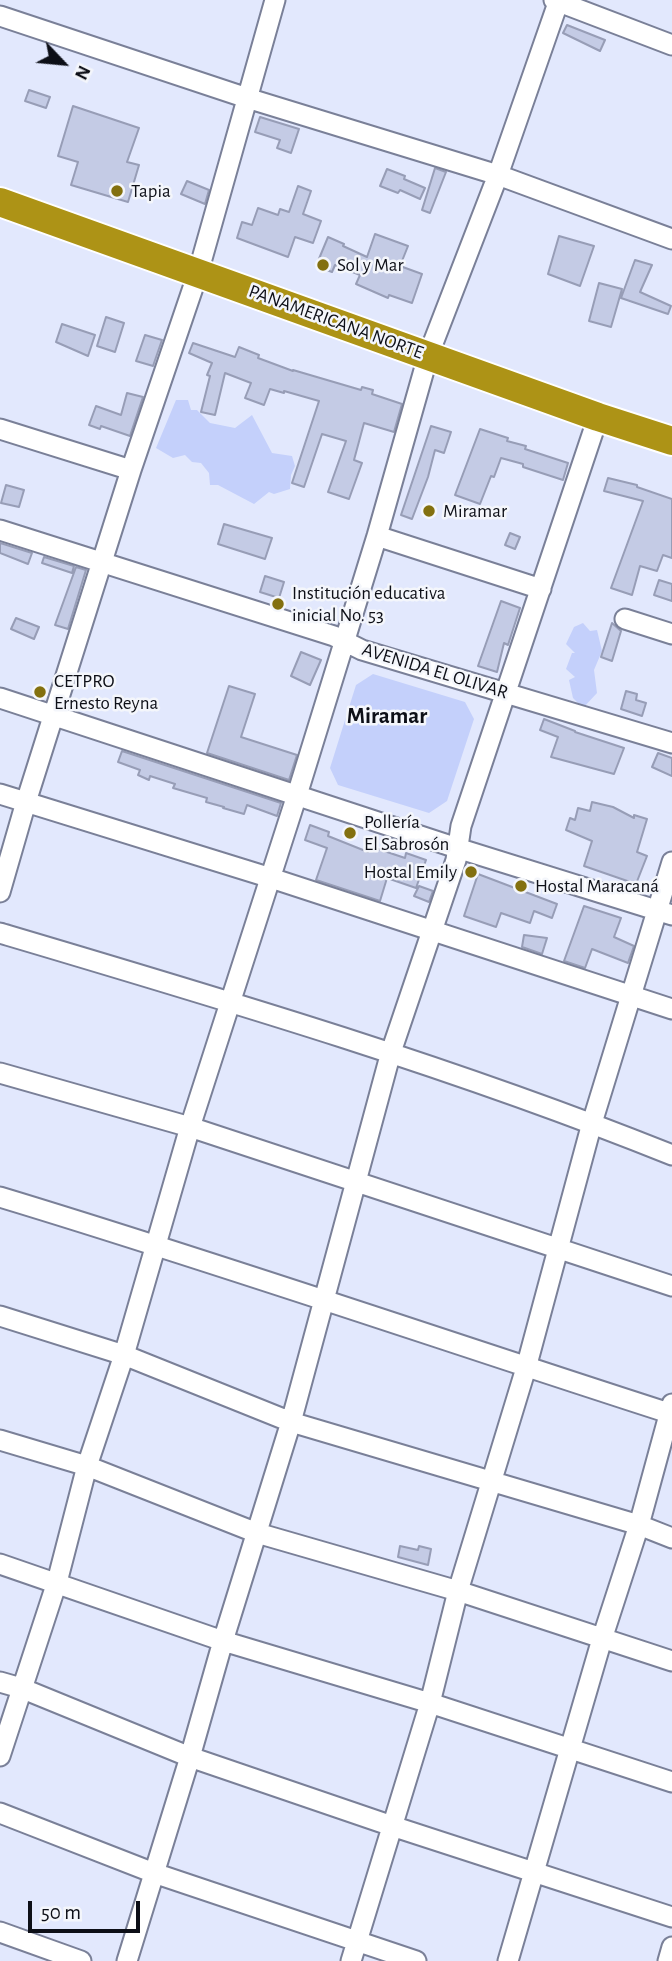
<!DOCTYPE html>
<html>
<head>
<meta charset="utf-8">
<style>
  body { margin:0 }
  #map { position:relative; width:672px; height:1961px; overflow:hidden; background:#e2e8fd; font-family:"Alegreya Sans",sans-serif }
  canvas { display:block }
  .north { position:absolute; left:28px; top:28px; width:70px; height:70px; -webkit-text-stroke:5px #f4f6fb; paint-order:stroke; rotate:116deg; font-size:19px; font-weight:700; line-height:28px; text-align:center; color:#0d0f17 }
  .north::after { content:''; display:block; margin:auto; width:24px; height:32px; background:#0d0f17; clip-path:polygon(50% 0,100% 100%,50% 72%,0 100%) }
  .scale { position:absolute; left:28px; top:1901px; width:112px; height:32px; box-sizing:border-box; border:4px solid #0d0f17; border-top:0; padding-left:9px; font-size:21px; line-height:24px; white-space:nowrap; color:#0d0f17; -webkit-text-stroke:5px #f4f6fb; paint-order:stroke }
</style>
</head>
<body>
<div id="map">
<canvas width="672" height="1961"></canvas>
<div class="north">N</div>
<div class="scale">50 m</div>
</div>
<script>
const ctx = document.querySelector('canvas').getContext('2d');
ctx.lineJoin = 'round';
function fillPath(path, color) { ctx.fillStyle = color; ctx.fill(path, 'evenodd'); }
function strokePath(path, color, width, dash) { ctx.strokeStyle = color; ctx.lineWidth = width; ctx.lineCap = dash ? 'butt' : 'round'; ctx.setLineDash(dash || []); ctx.stroke(path); }
function label(font, color, halo, rows, align = 'center') {
  ctx.font = font + ' "Alegreya Sans",sans-serif'; ctx.lineWidth = 5; ctx.setLineDash([]); ctx.textBaseline = 'middle'; ctx.strokeStyle = halo; ctx.fillStyle = color; for (const [text, x, y, turn = 0] of rows) {
    ctx.save(); ctx.translate(x, y); ctx.rotate((+turn || 0) * Math.PI / 180); ctx.textAlign = isNaN(turn) ? turn : align; if (halo) ctx.strokeText(text, 0, 0); ctx.fillText(text, 0, 0); ctx.restore();
  }
}
const green = new Path2D(`
  M176 400H188L191 410H197L210 423 235 428 252 415 272 453 292 456 295 466 291 475 290 489 274 494 269 492 254 504 218 485H210L209 473 201 463 192 462 185 455 173 458 156 448Z
  M583 623 590 631 597 630 602 651 594 670 597 693 583 708 573 698 569 680 575 677 566 669 572 653H575L566 644 574 627Z
  M373 674 465 702 474 719 447 801 429 813 338 785 330 768 356 685Z`);
const building = new Path2D(`
  M567 25 605 40 600 51 563 33Z
  M29 90 50 97 46 108 25 101Z
  M73 106 139 128 127 162 139 165 128 202 71 185 78 162 58 156Z
  M260 117 299 129 291 153 277 148 280 140 255 132Z
  M435 168 446 172 430 213 422 210Z
  M387 169 405 176 404 179 425 188 420 199 400 190 398 193 380 186Z
  M187 181 209 190 205 204 181 194Z
  M298 186 311 191 303 214 321 221 313 243 295 237 288 257 237 238 242 222 252 225 258 208 278 215 280 209 289 212Z
  M375 234 408 246 400 266 422 274 412 303 389 295 388 298 356 284 360 275 335 265 332 272 316 266 328 237 344 244 343 246 367 257Z
  M559 236 594 246 580 286 548 274Z
  M635 260 652 265 640 292 671 306 668 314 621 298Z
  M599 283 622 289 611 327 589 321Z
  M106 317 124 323 115 352 97 346Z
  M62 324 95 335 88 356 56 342Z
  M145 335 162 340 153 366 136 361Z
  M193 343 235 357 239 347 259 355 258 358 293 371V370L361 390 362 387 373 390 372 394 402 404 394 432 364 423 354 460 362 463 349 499 328 492 346 441 322 434 304 487 292 483 319 401 284 391V393L270 389 264 405 245 398 251 383 225 373 215 415 201 412 210 376 207 375 212 363 189 353Z
  M127 393 143 397 130 436 101 426 100 429 89 425 96 406 121 415Z
  M431 426 451 432 444 453 435 450 428 477 412 519 401 515Z
  M480 429 508 438 507 441 526 446 525 449 568 463 563 480 523 467V464L501 458 494 477 491 476 480 504 455 495Z
  M608 478 637 485V487L672 499V558L663 555 657 571 640 566 632 595 611 588 643 501 604 491Z
  M6 485 24 490 19 507 1 503Z
  M224 524 272 538 265 559 218 544Z
  M510 533 520 537 515 549 505 545Z
  M0 543 32 553 28 564 0 553Z
  M44 557 74 566 72 573 42 563Z
  M76 567 86 570 68 629 55 625Z
  M265 576 284 582 279 598 260 592Z
  M659 580 672 584V601L654 595Z
  M501 601 520 608 508 645 504 643 497 672 478 666Z
  M16 618 39 627 34 639 11 629Z
  M612 623 621 631 612 661 601 657Z
  M301 652 321 660 310 685 291 676Z
  M229 686 255 694 241 737 297 755 289 780 207 753Z
  M626 691 637 694 636 700 646 703 642 716 621 709Z
  M544 719 575 731V732L624 748 614 774 551 757 558 737 540 730Z
  M122 751 281 803 277 816 247 805 244 814 223 808 224 807 206 802 207 798 173 788 175 784 150 776 149 780 138 775 140 770 118 762Z
  M658 753 672 758V776L652 767Z
  M592 802 613 807 634 818V815L647 819 637 852 647 856 636 884 584 866 592 841 566 830 570 818 575 820 578 808 590 811Z
  M310 825 329 832 328 836 368 852 369 846 405 858 406 853 426 860 416 888 387 878 380 901 316 880 327 848 305 840Z
  M478 874 557 904 552 918 534 911 530 923 501 913 496 927 464 916Z
  M419 886 433 891 429 902 414 896Z
  M584 906 621 918 614 937 634 946 628 963 592 949 585 968 564 961Z
  M524 935 547 938 542 954 522 947Z
  M400 1546 418 1550 419 1546 431 1549 428 1565 398 1557Z`);
const minor = new Path2D(`
  M554 0 672 45
  M0 16 247 98 498 175 672 239
  M0 429 131 470
  M0 530 334 636 362 650 672 743
  M377 536 541 589
  M625 619 672 634
  M0 698 457 848 672 915
  M0 794 271 878 672 1009
  M0 892 26 802 131 470 198 273 275 0
  M0 933C226 1000 453 1067 672 1155
  M0 1073 190 1127 672 1286
  M0 1197C225 1265 448 1342 672 1414
  M0 1316 124 1355 291 1422 639 1525 672 1538
  M0 1440 87 1466 257 1533 458 1591 672 1661
  M0 1564 223 1641 430 1703 672 1782
  M0 1682 21 1688 190 1757 392 1826 672 1917
  M0 1756 57 1582 87 1466 124 1355 190 1127 297 795 377 536 428 356 498 175 559 0
  M0 1813 154 1873 416 1961
  M0 1932 81 1961
  M127 1961 190 1757 223 1641 291 1422 391 1052 456 860 461 826 598 417
  M351 1961 430 1703 458 1591 526 1368 592 1123 672 862
  M508 1961 602 1639 639 1525 672 1404
  M668 1961 672 1947`);
const highway = new Path2D(`
  M0 202 598 417 672 441`);
const markers = [
  [117,191,7,"#83700f"],
  [323,265,7,"#83700f"],
  [429,511,7,"#83700f"],
  [278,604,7,"#83700f"],
  [40,692,7,"#83700f"],
  [350,833,7,"#83700f"],
  [471,872,7,"#83700f"],
  [521,886,7,"#83700f"]
];
const poiNames = [
  ["Tapia",131,191],
  ["Sol y Mar",337,265],
  ["Miramar",443,511],
  ["Institución educativa",292,593],
  ["inicial No. 53",292,615],
  ["CETPRO",54,681],
  ["Ernesto Reyna",54,703],
  ["Pollería",364,822],
  ["El Sabrosón",364,844],
  ["Hostal Emily",457,872,"right"],
  ["Hostal Maracaná",535,886]
];
const streetNames = [
  ["PANAMERICANA NORTE",336,322,20],
  ["AVENIDA EL OLIVAR",435,671,17]
];
const quarterNames = [
  ["Miramar",387,716]
];
fillPath(green, '#c4d0fb');
fillPath(building, '#c4cbe5');
strokePath(building, '#979db6', 2);
strokePath(minor, '#7a8098', 23);
strokePath(highway, '#fff', 32);
strokePath(minor, '#fff', 19);
strokePath(highway, '#ad9316', 28);
for (const [x, y, r, color] of markers) { const dot = new Path2D(); dot.arc(x, y, r, 0, 2 * Math.PI); ctx.fillStyle = color; ctx.fill(dot); strokePath(dot, '#f4f6fb', 2.5); }
label('19px', '#0d0f17', '#f4f6fb', poiNames, 'left');
label('19px', '#0d0f17', '#f4f6fb', streetNames);
label('bold 23px', '#0d0f17', '#f4f6fb', quarterNames);
</script>
</body>
</html>
